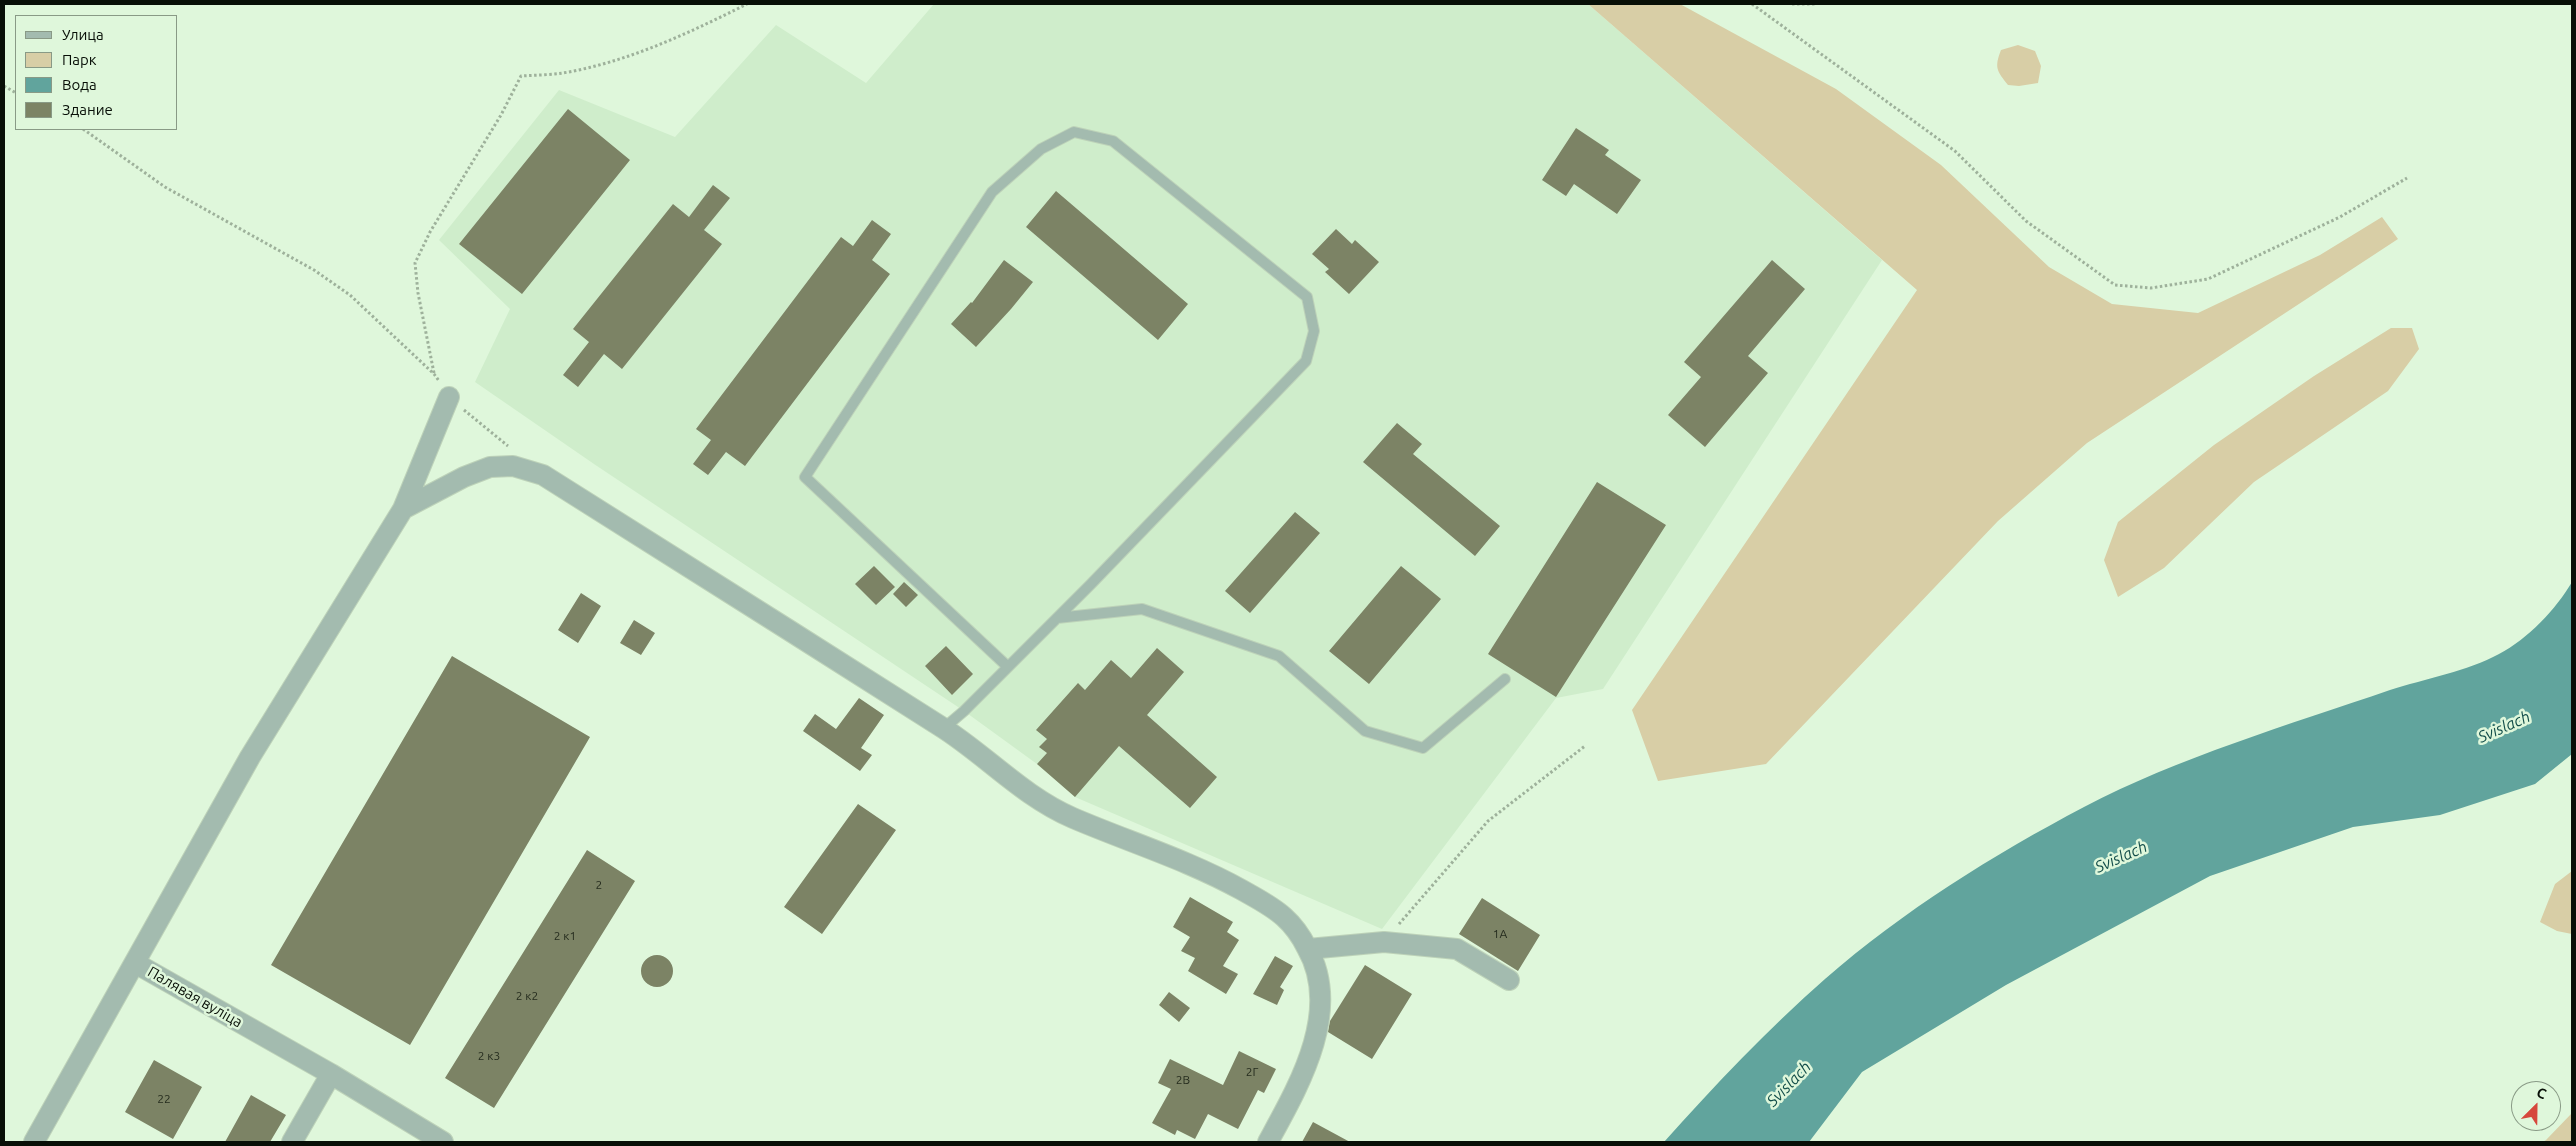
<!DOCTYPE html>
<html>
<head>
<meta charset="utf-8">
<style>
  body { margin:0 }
  #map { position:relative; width:2576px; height:1146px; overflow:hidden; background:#dff7db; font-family:Ubuntu,sans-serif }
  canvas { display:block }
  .frame { position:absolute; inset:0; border:5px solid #080f07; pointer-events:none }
  .legend { position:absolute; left:15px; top:15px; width:162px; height:115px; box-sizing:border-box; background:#dff7db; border:1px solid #899a86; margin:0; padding:6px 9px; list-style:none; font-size:15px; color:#080f07 }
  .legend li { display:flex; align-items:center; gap:10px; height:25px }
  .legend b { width:25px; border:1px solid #899a86 }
  .north { position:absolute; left:2511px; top:1081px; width:50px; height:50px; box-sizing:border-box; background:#dff7db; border:1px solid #899a86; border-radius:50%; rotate:23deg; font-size:14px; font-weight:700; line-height:20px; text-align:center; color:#080f07 }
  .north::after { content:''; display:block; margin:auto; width:18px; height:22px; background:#d6483d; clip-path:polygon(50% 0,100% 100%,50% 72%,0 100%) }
</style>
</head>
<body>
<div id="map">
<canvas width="2576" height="1146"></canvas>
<div class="frame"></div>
<ul class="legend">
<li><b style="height:6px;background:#a3bbaf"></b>Улица</li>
<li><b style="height:14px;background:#d8cea6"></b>Парк</li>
<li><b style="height:14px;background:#61a49d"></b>Вода</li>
<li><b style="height:14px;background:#7c8365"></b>Здание</li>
</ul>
<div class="north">С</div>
</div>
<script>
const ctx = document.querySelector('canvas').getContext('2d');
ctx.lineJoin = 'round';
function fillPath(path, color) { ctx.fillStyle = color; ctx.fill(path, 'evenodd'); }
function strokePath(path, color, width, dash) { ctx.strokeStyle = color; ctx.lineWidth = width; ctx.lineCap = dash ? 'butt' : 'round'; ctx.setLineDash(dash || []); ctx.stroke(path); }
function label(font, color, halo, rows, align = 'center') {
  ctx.font = font + ' Ubuntu,sans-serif'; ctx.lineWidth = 5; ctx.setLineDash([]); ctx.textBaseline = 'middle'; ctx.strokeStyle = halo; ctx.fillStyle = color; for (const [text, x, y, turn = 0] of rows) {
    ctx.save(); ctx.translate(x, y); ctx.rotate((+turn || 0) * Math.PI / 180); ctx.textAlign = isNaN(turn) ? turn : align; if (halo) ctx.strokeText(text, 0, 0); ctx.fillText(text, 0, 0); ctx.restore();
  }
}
const built = new Path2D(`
  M934 4H1588L1882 260 1603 689 1556 698 1382 929 1075 797 1037 764 964 711 594 464 475 382 510 309 439 240 559 90 675 137 776 25 866 83Z`);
const green = new Path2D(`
  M1588 4H1680L1836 89 1941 165 2049 267 2112 304 2198 313 2320 255 2382 217 2398 239 2087 443 1998 521 1766 764 1658 781 1632 710 1917 290Z
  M2018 45 2035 51 2041 66 2038 83 2019 86 2008 85C1997 71 1994 68 2001 50Z
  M2391 328H2412L2419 349 2388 391 2254 482 2164 568 2118 597 2104 560 2118 522 2214 445 2314 376Z
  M2572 871V934L2557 931 2540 922 2555 884Z
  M2572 1113V1142H2543L2546 1140Z`);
const water = new Path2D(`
  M2572 582V754L2535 784 2440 815 2353 827 2210 876 2006 985 1862 1072 1809 1142H1664C1715 1085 1767 1030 1825 979 1903 911 1993 855 2084 807 2177 758 2291 724 2390 690 2424 679 2468 671 2499 654 2528 639 2556 609 2572 582Z`);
const building = new Path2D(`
  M568 109 630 160 522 294 459 244Z
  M1576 128 1609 150 1605 155 1641 180 1617 214 1574 184 1566 196 1542 180Z
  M713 185 730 198 704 230 722 244 622 369 604 354 578 387 563 375 589 342 573 329 673 204 689 217Z
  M1056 191 1188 304 1158 340 1026 227Z
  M872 220 891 234 872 260 890 274 745 466 726 452 708 475 693 464 711 440 696 429 841 237 853 246Z
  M1336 229 1352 244 1355 240 1379 262 1349 294 1325 272 1329 269 1312 254Z
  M1004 260 1033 282 1011 309 976 347 951 324 971 302 972 303Z
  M1772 260 1805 289 1748 356 1768 373 1705 447 1668 415 1701 377 1684 362Z
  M1397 423 1422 444 1413 454 1500 526 1475 556 1363 462Z
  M1597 482 1666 525 1556 697 1488 654Z
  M1295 512 1320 533 1250 613 1225 591Z
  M874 566 895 587 876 605 855 584Z
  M1401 566 1441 599 1369 684 1329 651Z
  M904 582 918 595 906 607 893 594Z
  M581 593 601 606 578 643 558 630Z
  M634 620 655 633 641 655 620 643Z
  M946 646 973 674 952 695 925 666Z
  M1157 648 1184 672 1147 715 1217 777 1190 808 1119 746 1075 797 1037 764 1047 753 1039 747 1047 739 1036 730 1078 683 1085 690 1111 660 1131 678Z
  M452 656 590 737 410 1045 271 965Z
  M859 698 884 715 861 748 872 755 860 771 803 731 815 714 836 729Z
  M858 804 896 830 822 934 784 907Z
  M587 850 635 881 494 1108 445 1078Z
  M1190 897 1233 922 1227 932 1239 940 1223 966 1238 974 1226 994 1188 971 1195 958 1181 951 1190 937 1173 927Z
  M1482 898 1540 935 1518 971 1459 934Z
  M641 971a16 16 0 1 1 32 0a16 16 0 1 1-32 0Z
  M1275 956 1293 966 1280 987 1284 990 1277 1005 1253 994Z
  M1365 965 1412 994 1372 1059 1328 1032 1330 1021Z
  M1169 992 1190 1008 1179 1022 1159 1005Z
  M1239 1051 1276 1069 1264 1093 1258 1090 1238 1129 1208 1114 1195 1139 1177 1130 1175 1135 1152 1123 1171 1089 1158 1083 1170 1059 1223 1085Z
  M154 1060 202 1087 173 1139 125 1112Z
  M251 1095 286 1115 270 1142H225Z
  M1313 1122 1350 1142H1302Z`);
const path = new Path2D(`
  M1752 4 1955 151 2026 221 2115 285 2151 288 2208 279 2340 217 2407 178
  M1792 4H1817
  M4 86 16 93
  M83 129 165 187 314 270 350 295 434 374 439 381
  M434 373 418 293 415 263 430 232 501 115 521 76C535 75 550 75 563 73 628 62 689 33 747 4
  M464 410 508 446
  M1399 924 1488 821 1585 746`);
const lane = new Path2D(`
  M1057 618 1142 609 1279 656 1365 731 1423 748 1505 679
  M944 728 964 711 1091 584 1306 361 1314 331 1307 297 1113 141 1074 132 1041 149 992 192 805 477 1008 667`);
const street = new Path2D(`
  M403 509 449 397
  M1308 949 1384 942 1457 949 1509 980
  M135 963 331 1074 443 1142
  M34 1142 250 757 403 509 464 477 490 467 513 466 543 475C675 558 808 642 940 726 985 754 1022 796 1073 818 1129 842 1188 860 1242 890 1256 898 1272 906 1284 917 1293 925 1302 938 1307 948 1343 1011 1298 1087 1268 1142
  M292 1142 331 1074`);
const numberNames = [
  ["2",599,885],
  ["1А",1500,934],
  ["2 к1",565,936],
  ["2 к2",527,996],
  ["2 к3",489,1056],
  ["2Г",1252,1072],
  ["2В",1183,1080],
  ["22",164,1099]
];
const streetNames = [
  ["Палявая вуліца",195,997,30]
];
const waterNames = [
  ["Svislach",2504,727,-24],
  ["Svislach",2121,857,-24],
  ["Svislach",1789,1084,-46]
];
fillPath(built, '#cfedcb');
fillPath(green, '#d8cea6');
fillPath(water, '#61a49d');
fillPath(building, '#7c8365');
strokePath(lane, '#bdd2b9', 12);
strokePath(street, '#bdd2b9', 22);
strokePath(path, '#9eb19b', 3, [2.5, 2.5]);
strokePath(lane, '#a3bbaf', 10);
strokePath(street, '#a3bbaf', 20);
label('12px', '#252c1e', null, numberNames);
label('15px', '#080f07', '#dff7db', streetNames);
label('italic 16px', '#134e4a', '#dff7db', waterNames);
</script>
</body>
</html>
